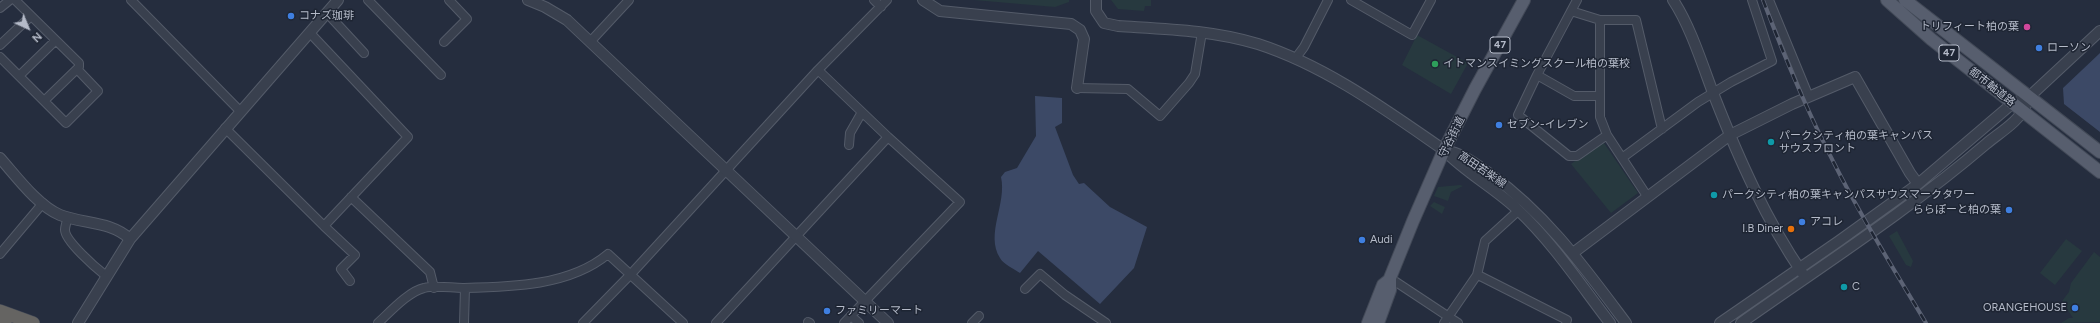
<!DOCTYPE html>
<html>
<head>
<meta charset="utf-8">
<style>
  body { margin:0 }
  #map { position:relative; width:2100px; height:323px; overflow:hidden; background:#252d3e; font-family:Figtree,sans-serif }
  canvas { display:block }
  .north { position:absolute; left:8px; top:8px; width:40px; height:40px; -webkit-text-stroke:3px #1e2533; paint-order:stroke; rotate:136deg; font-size:11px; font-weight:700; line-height:16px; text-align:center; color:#b5bbc9 }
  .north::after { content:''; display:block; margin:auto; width:14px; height:18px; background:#b5bbc9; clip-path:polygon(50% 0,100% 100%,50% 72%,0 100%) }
</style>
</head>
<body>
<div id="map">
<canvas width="2100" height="323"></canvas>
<div class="north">N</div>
</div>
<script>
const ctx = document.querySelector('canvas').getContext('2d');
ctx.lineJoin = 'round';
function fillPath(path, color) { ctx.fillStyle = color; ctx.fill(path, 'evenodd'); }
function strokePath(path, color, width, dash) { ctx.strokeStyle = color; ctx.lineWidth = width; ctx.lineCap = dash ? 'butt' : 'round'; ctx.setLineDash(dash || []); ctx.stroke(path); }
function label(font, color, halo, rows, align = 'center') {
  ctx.font = font + ' Figtree,"Noto Sans JP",sans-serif'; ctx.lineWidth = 3; ctx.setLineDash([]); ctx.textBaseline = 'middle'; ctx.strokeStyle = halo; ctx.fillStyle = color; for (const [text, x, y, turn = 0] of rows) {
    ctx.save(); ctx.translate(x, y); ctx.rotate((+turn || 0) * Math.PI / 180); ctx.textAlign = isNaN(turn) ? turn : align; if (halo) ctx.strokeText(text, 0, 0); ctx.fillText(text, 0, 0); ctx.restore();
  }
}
const green = new Path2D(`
  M974 0H1069V2L1055 7Z
  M1111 0H1151V6H1145L1144 11 1118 9Z
  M1417 35 1468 63 1451 94 1402 65Z
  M1600 143H1604L1638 193 1611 213 1571 164Z
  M1460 185 1463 186 1451 192 1448 201 1434 196 1438 187Z
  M1434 202 1445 207 1442 214 1430 206Z
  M1897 231 1913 261 1911 267 1906 265 1889 236Z
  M2066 239 2082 251 2055 285 2040 273Z
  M2094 252 2100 257V322L2061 323 2069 318H2073L2062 301 2069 292 2071 283Z`);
const water = new Path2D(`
  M2100 53V132L2064 104 2063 88Z
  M1035 96 1062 98V123L1055 127 1073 175 1079 184 1084 183 1110 207 1147 227 1134 268 1100 304 1038 251 1020 273C1014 269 1003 264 1000 258 985 234 1007 204 1001 177L1005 172 1017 168 1036 136Z`);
const minor = new Path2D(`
  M131 0 240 111
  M368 0 441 75
  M874 0 881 7
  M1351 0 1412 35 1431 0
  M1577 0 1537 75 1518 115 1569 156H1577L1607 135 1647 196
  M1769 0 1809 97
  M0 8 10 0
  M1571 11 1600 20H1636L1662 129
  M327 13 364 53
  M1600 20V117L1607 135
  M444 42 467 19 449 0
  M590 42 629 0
  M0 45 31 16
  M0 57 44 101 79 67V63L15 0
  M1295 59 1304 47 1328 0
  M818 70 888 137 960 202 844 323
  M1537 75 1574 96H1599
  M19 76 55 41
  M1077 88 1128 89 1160 116 1189 83 1195 74 1202 32
  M44 101 66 123 98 91 77 69
  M225 128 324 226 408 137 310 33
  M849 145 850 133 862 112
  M1622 158 1698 102 1731 82 1772 61 1752 0
  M351 197 430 272 434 288
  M68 217C67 221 65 226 65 230 65 241 96 268 105 275
  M324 226 355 255 341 269 350 281
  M0 254 43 203
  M1480 276 1567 320 1566 323
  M1390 278 1458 323
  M1025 289 1040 274 1065 295 1106 323
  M851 316 859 323
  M808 322 810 323
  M378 323C389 313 409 291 424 288 436 285 451 288 463 288 511 287 570 286 608 254L683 323
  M464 323 465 288
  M583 323 631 274 818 70 887 0
  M716 323 888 137
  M972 323 979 316
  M1444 323 1477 275 1485 241 1519 210`);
const tertiary = new Path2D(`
  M528 0 545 7 567 20 888 323
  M923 0 940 11 1071 24 1080 30 1084 39 1077 88
  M1096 0V11L1104 23 1118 26C1165 29 1213 30 1258 44 1326 66 1386 110 1444 150 1466 173 1495 188 1518 210 1553 243 1580 284 1610 323
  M1673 0C1691 27 1703 67 1715 98 1739 159 1766 220 1803 274
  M1444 150C1464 154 1474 163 1490 174 1547 215 1584 267 1626 323
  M0 158C16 176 38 206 60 215 83 224 111 221 130 239
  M1573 253 1730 135 1792 104 1855 77 1910 173 1918 184
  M78 323 130 239 338 0
  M1720 323 1839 241 1918 184 2013 103 2029 97 2100 31
  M1741 323C1823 265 1909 210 1986 144 1999 133 2020 121 2026 105`);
const primary = new Path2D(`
  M1887 0 1931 39 2100 172
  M1905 0 2100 152
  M1368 323 1383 285 1388 281
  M1378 323 1390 290V278L1413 221 1444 150 1475 89 1524 0`);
const trunk = new Path2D(`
  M0 311 33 323
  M0 321 5 323`);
const rail = new Path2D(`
  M1763 0C1784 56 1807 111 1835 165 1862 219 1895 271 1926 323`);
const markers = [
  [291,16,4,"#3f7fe0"],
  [2027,27,4,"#d1479c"],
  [2039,48,4,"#3f7fe0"],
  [1435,64,4,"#2e9e5b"],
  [1499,125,4,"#3f7fe0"],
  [1771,142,4,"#0f9aa8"],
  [1714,195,4,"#0f9aa8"],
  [2009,210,4,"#3f7fe0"],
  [1802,222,4,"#3f7fe0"],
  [1791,229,4,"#e8710a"],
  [1362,240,4,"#3f7fe0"],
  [1844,287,4,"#0f9aa8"],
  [2075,308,4,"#3f7fe0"],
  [827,311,4,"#3f7fe0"]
];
const shields = [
  [1500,45,20],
  [1949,53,20]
];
const shieldNames = [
  ["47",1500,45],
  ["47",1949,53]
];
const poiNames = [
  ["コナズ珈琲",299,16],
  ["トリフィート柏の葉",2019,27,"right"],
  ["ローソン",2047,48],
  ["イトマンスイミングスクール柏の葉校",1443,64],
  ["セブン-イレブン",1507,125],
  ["パークシティ柏の葉キャンパス",1779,136],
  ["サウスフロント",1779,149],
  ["パークシティ柏の葉キャンパスサウスマークタワー",1722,195],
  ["ららぽーと柏の葉",2001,210,"right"],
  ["アコレ",1810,222],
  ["I.B Diner",1783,229,"right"],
  ["Audi",1370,240],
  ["C",1852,287],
  ["ORANGEHOUSE",2067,308,"right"],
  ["ファミリーマート",835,311]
];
const streetNames = [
  ["都市軸道路",1992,87,38],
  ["守谷街道",1452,137,-64],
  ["高田若柴線",1482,170,34]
];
fillPath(green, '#27393f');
fillPath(water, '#3c4966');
strokePath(minor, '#545b69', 10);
strokePath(tertiary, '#545b69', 12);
strokePath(primary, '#424957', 14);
strokePath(trunk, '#414856', 14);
strokePath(minor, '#39404e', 8);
strokePath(tertiary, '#39404e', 10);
strokePath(primary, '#575e6e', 12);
strokePath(trunk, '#656462', 13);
strokePath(rail, '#5c6375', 4);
strokePath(rail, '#1e2533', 2.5, [8]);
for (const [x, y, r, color] of markers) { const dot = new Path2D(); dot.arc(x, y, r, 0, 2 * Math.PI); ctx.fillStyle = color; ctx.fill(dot); strokePath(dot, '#1e2533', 1.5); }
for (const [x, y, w] of shields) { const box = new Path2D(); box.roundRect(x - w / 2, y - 8, w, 16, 3); ctx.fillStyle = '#1e2533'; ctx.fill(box); strokePath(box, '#b5bbc9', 1); }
label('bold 10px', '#b5bbc9', null, shieldNames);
label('11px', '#b5bbc9', '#1e2533', poiNames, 'left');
label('11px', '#b5bbc9', '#1e2533', streetNames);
</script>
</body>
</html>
